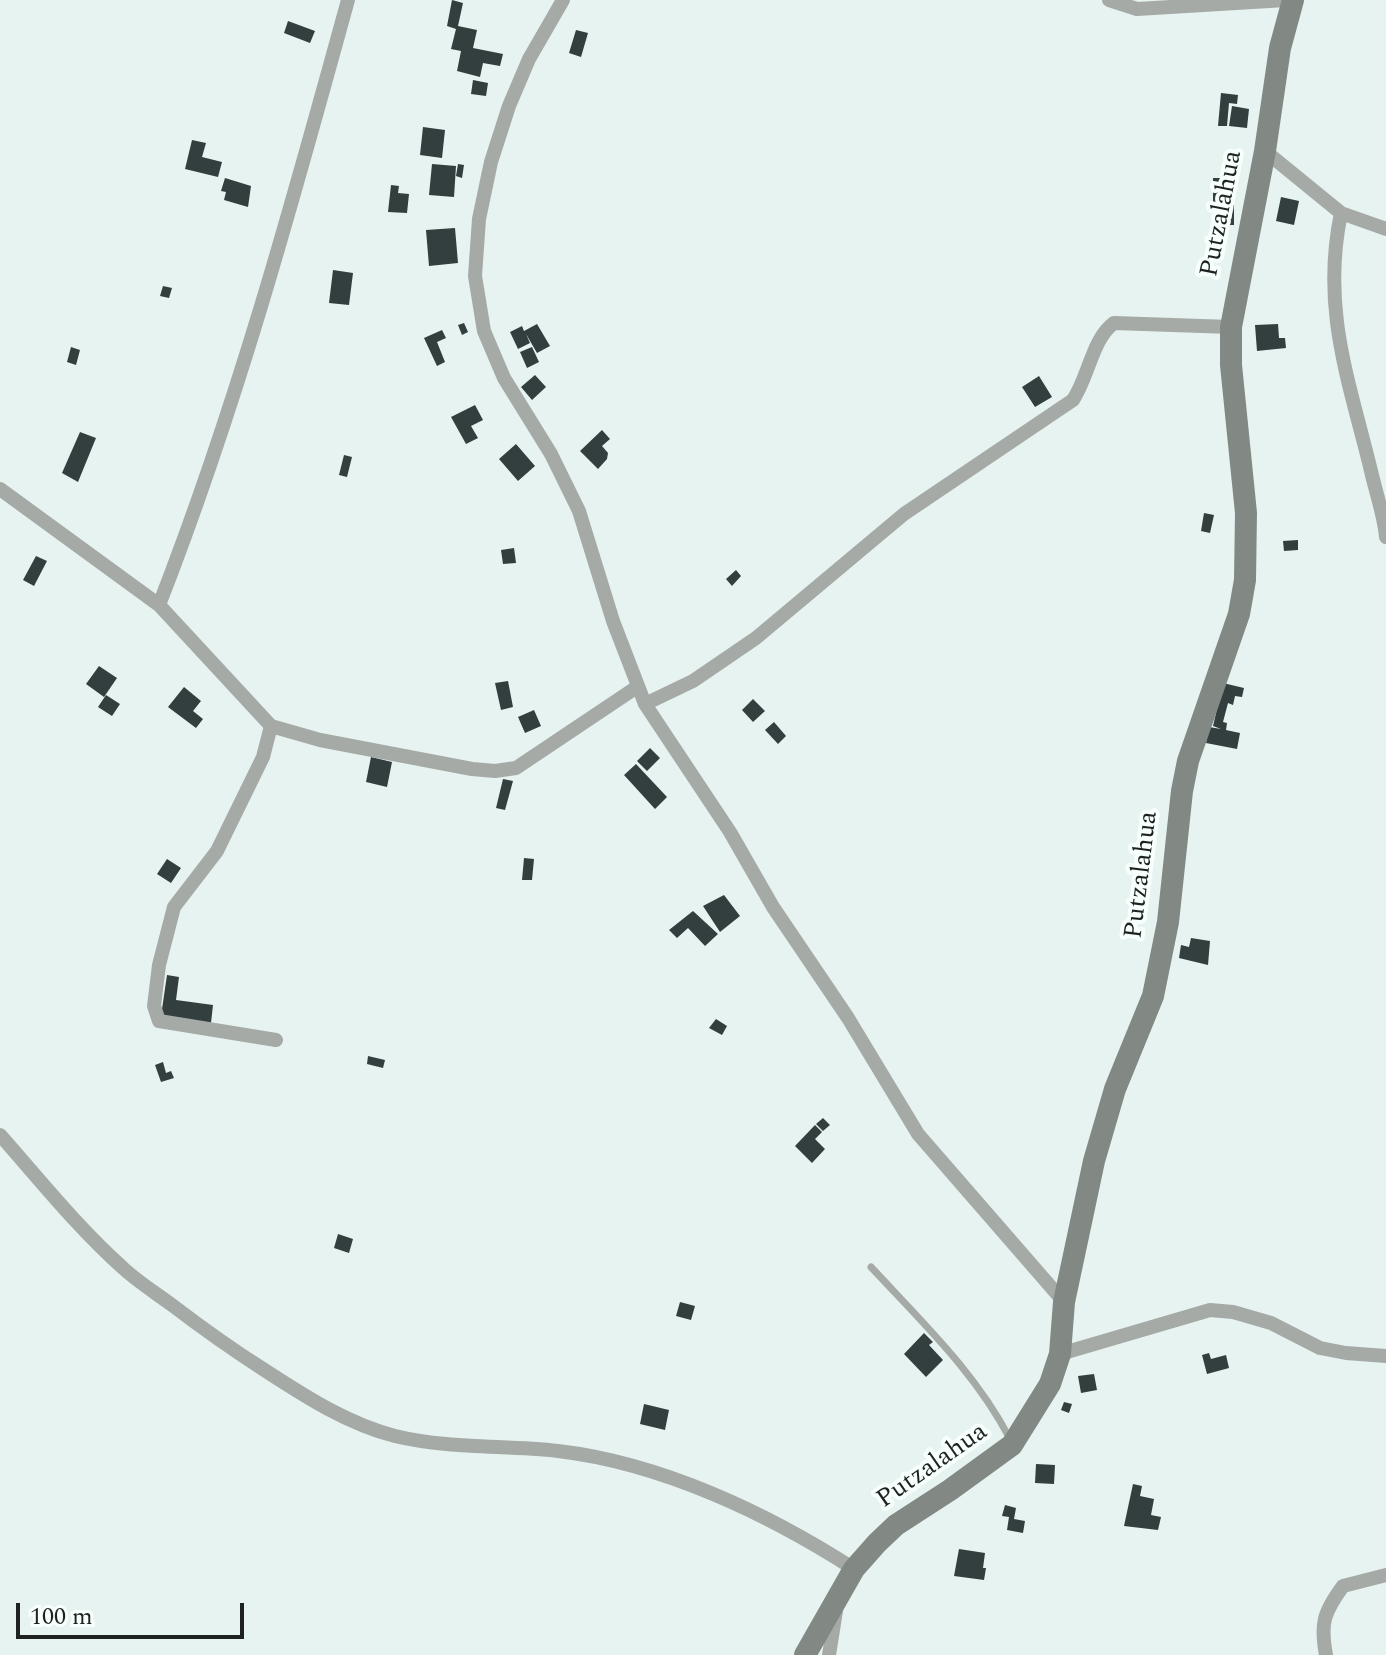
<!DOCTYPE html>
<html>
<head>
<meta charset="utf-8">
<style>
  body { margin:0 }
  #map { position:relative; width:1386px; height:1655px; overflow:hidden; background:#e6f3f0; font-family:Spectral,serif }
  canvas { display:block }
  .scale { position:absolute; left:16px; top:1603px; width:228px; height:36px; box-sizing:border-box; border:4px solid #1d2220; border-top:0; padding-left:10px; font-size:24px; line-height:28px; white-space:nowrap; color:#1d2220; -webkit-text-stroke:6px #f7fffd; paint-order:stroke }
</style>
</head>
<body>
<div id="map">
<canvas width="1386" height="1655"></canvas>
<div class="scale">100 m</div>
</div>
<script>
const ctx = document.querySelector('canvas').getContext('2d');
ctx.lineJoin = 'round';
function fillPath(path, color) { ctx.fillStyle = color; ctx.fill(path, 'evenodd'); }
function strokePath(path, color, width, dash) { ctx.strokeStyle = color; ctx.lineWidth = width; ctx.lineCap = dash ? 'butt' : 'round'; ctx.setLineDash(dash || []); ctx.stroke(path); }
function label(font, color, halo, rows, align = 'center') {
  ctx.font = font + ' Spectral,serif'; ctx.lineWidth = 8; ctx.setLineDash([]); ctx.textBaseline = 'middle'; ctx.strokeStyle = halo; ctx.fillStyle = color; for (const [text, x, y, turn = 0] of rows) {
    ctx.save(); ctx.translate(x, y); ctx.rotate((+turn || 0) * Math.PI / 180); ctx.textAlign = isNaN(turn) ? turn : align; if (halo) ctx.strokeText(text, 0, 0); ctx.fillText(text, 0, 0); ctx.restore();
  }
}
const building = new Path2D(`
  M452 0 463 3 458 26 477 30 473 48 503 54 500 66 483 63 480 77 457 71 461 51 451 49 456 29 447 26Z
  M288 21 315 31 310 43 284 33Z
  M576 30 588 33 581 57 569 53Z
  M473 80 488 83 486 96 471 94Z
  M1221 93 1238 95 1237 104 1229 103 1227 126H1218Z
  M1232 106 1249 109 1247 128 1229 126Z
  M423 127 445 130 442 158 420 155Z
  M192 140 206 143 202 157 222 162 218 177 185 169Z
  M432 164 456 166 454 197 429 195Z
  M458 164 464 165 462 178 456 176Z
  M225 178 251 186 248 207 224 200 226 192 221 191Z
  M1213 178H1224V203H1213Z
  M391 185 399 186 398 193 409 194 407 213 388 212Z
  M1281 197 1299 201 1294 225 1276 221Z
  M1215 204 1234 205V225H1215Z
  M455 228 458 263 429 266 426 230Z
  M333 270 353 273 349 305 329 303Z
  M163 286 172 288 169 298 160 296Z
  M464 323 468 332 462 335 458 325Z
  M537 324 550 346 537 353 526 334 530 343 518 349 510 332 522 326 524 331Z
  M1278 324 1279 338H1285L1286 348 1257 351 1255 325Z
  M442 330 446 338 437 342 445 362 437 366 424 338Z
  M71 347 80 350 76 365 67 362Z
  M532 347 539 362 527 368 520 352Z
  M535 375 546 387 532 400 521 387Z
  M1039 376 1052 397 1035 407 1022 387Z
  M475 405 483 420 471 426 478 438 466 444 451 417Z
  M602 430 610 439 602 446 608 453 607 459 598 469 580 451Z
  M80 432 96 438 78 482 62 473Z
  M516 444 535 466 518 481 499 459Z
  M344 455 352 457 347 477 339 475Z
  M1204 513 1214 515 1210 533 1201 531Z
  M1298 540V550L1284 551 1283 541Z
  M514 548 516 563 503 564 501 550Z
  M36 556 47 561 34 586 23 580Z
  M736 570 741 576 732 586 726 579Z
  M99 666 117 678 104 697 86 684Z
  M508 681 513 707 501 710 495 683Z
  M1223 683 1244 688 1242 697 1235 696 1233 705 1228 703 1223 722 1227 723 1226 730 1240 733 1237 749 1206 743 1209 727 1221 729 1213 726Z
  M184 687 201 701 193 711 203 719 196 728 168 707Z
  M106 695 120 704 112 716 98 707Z
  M753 699 765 711 753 722 742 710Z
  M534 710 541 726 525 733 518 717Z
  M774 722 786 736 778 744 765 730Z
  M650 748 660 758 647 771 637 761Z
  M371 757 392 762 387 787 366 782Z
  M636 764 667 797 655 809 624 775Z
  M503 779 513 781 505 810 496 808Z
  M524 858 534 859 532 880H522Z
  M167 859 181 868 171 883 157 874Z
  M724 895 740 916 720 932 703 906Z
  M693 911 718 934 705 946 688 928 677 938 669 930Z
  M1191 938 1210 941 1208 965 1179 958 1181 945 1189 947Z
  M167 975 179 977 176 1000 213 1005 211 1023 161 1016Z
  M716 1019 727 1026 722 1035 709 1028Z
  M368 1056 385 1060 383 1068 367 1064Z
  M163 1062 166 1073 171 1071 174 1078 161 1082 155 1065Z
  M823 1118 830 1125 823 1131 816 1124Z
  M815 1125 822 1132 815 1139 825 1149 812 1163 795 1146Z
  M338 1234 353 1239 349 1253 334 1248Z
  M680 1302 695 1306 691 1320 676 1316Z
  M924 1333 933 1342 929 1345 943 1360 926 1377 904 1354Z
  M1209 1353 1211 1359 1226 1355 1229 1368 1207 1374 1202 1355Z
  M1094 1374 1097 1390 1081 1393 1078 1376Z
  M1064 1402 1072 1404 1069 1413 1061 1410Z
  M644 1404 669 1410 665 1430 640 1424Z
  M1036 1464 1055 1465 1054 1484 1035 1483Z
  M1133 1484 1142 1486 1140 1496 1154 1499 1151 1515 1161 1517 1158 1530 1124 1526Z
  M1005 1505 1016 1508 1014 1519 1025 1521 1023 1533 1007 1530 1009 1517 1002 1516Z
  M959 1549 985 1553 983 1568H986L984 1580 954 1576Z`);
const lane = new Path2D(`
  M871 1267C921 1321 976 1373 1010 1439`);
const street = new Path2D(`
  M563 0 529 59 509 106 491 162 479 219 475 276 484 331 504 378 551 454 579 511 613 621 645 704 730 832 773 907 848 1018 918 1134 1064 1302
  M1109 0 1137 9 1286 0
  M1265 151 1341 213 1386 229
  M1341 213C1321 309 1349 380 1371 471 1376 493 1384 515 1386 537
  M0 489 159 605 271 726 320 740 472 769 495 771 516 768 637 687
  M159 605C236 408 292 204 348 0
  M645 704 693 681 756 638 904 514 1073 400C1089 376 1092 339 1114 323L1231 327
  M271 726 263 757 217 851 174 907 159 965 154 1006 159 1021 276 1040
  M0 1135C40 1180 78 1228 123 1268 138 1282 156 1293 172 1305 202 1328 233 1350 266 1371 306 1397 348 1424 395 1436 449 1449 504 1445 558 1451 661 1463 767 1513 854 1569
  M1060 1354 1210 1310 1233 1312 1271 1323 1320 1348 1346 1353 1386 1356
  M829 1655 836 1611
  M1326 1655C1320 1623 1324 1612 1343 1586L1386 1575`);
const secondary = new Path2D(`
  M805 1655 854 1569 877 1543 896 1525 950 1490 1012 1445 1050 1384 1060 1354 1064 1302 1094 1161 1115 1089 1153 996 1168 922 1182 791 1188 761 1239 614 1245 580 1246 513 1231 365V327L1265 151 1280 48 1293 0`);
const streetNames = [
  ["Putzalahua",1223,214,-79],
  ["Putzalahua",1143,875,-83],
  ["Putzalahua",933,1467,-35]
];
fillPath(building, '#333e3f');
strokePath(lane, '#a6aaa7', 7);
strokePath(street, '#a6aaa7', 14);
strokePath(secondary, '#828984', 22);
label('26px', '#1d2220', '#f7fffd', streetNames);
</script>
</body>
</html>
